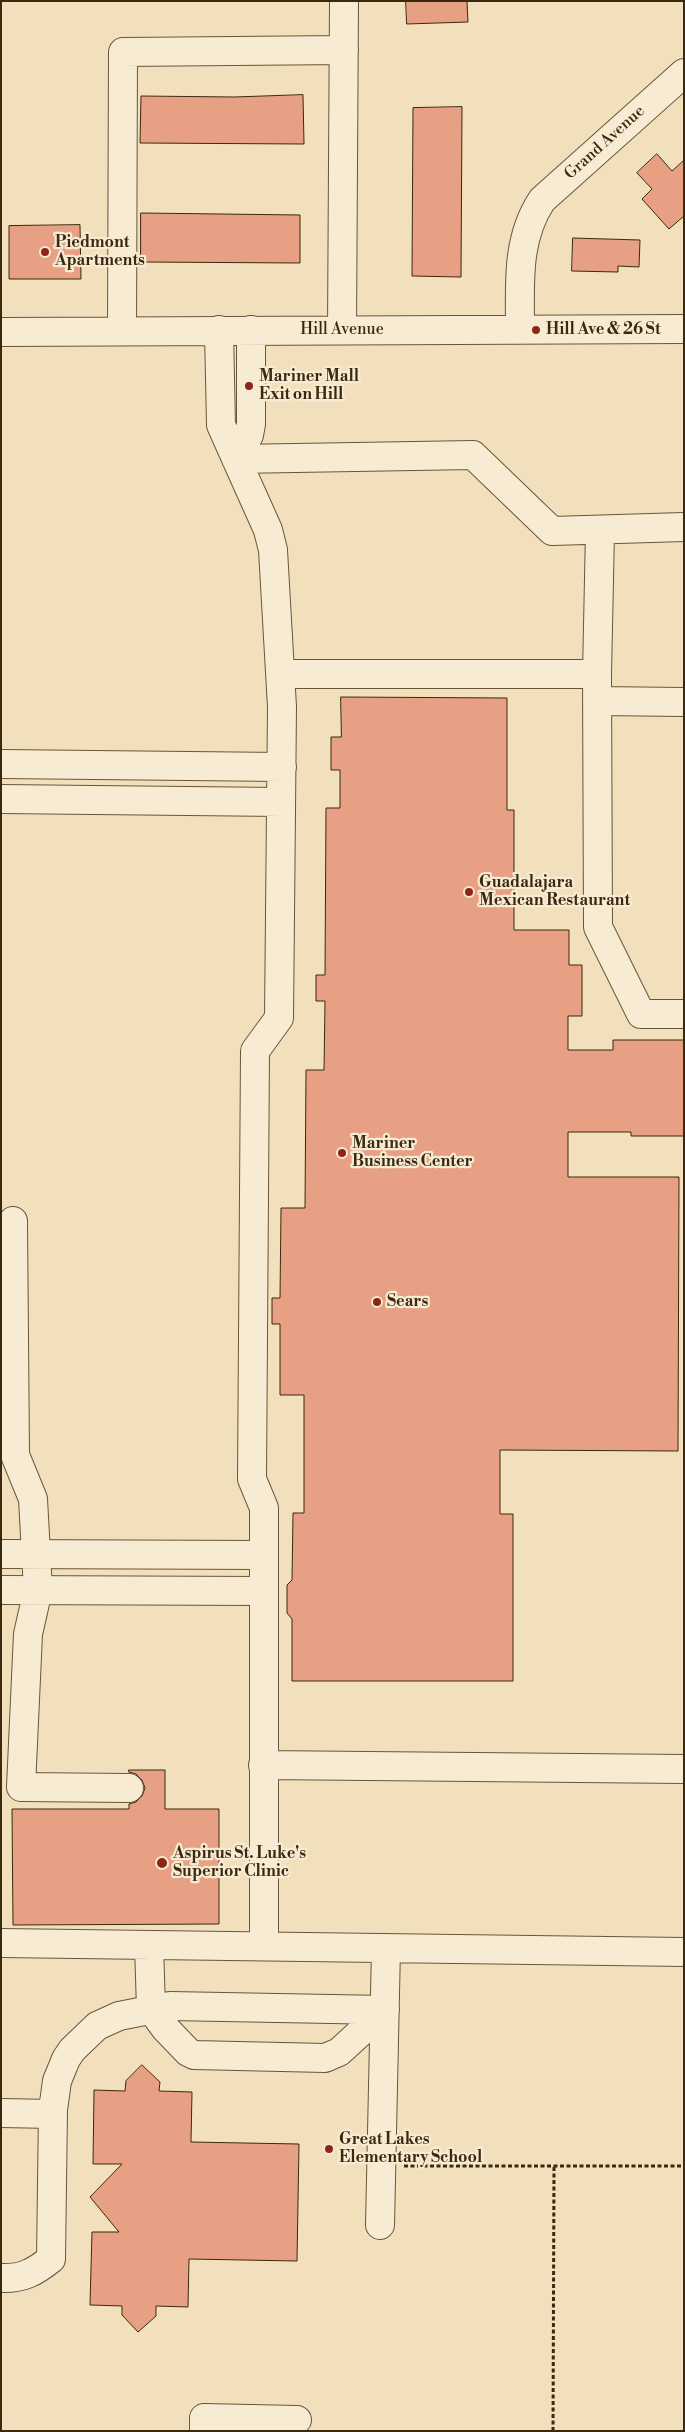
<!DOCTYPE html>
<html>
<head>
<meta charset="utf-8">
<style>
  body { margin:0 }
  #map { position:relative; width:685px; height:2432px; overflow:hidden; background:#f2e0bc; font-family:"Libre Bodoni",serif }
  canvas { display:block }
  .frame { position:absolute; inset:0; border:2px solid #3a280f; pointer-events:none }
</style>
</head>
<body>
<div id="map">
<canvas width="685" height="2432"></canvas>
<div class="frame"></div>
</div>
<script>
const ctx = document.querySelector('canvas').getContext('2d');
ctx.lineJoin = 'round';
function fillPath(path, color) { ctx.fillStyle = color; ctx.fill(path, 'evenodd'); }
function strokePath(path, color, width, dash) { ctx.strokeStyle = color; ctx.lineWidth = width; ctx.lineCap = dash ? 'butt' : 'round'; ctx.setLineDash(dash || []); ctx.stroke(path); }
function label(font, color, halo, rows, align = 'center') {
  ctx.font = font + ' "Libre Bodoni",serif'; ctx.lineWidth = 4.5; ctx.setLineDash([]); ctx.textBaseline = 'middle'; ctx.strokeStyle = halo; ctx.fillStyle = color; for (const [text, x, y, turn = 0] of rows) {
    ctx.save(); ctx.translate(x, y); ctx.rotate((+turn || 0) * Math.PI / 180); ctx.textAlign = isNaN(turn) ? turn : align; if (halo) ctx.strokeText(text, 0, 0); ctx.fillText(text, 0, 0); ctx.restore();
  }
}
const building = new Path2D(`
  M406 1H467L468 22 407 24Z
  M303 95 304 144 140 143 141 96 234 97Z
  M462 107 461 277 412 276 413 108Z
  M657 154 672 171 684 160V216L669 229 642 199 652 189 637 173Z
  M141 213 300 215V263L141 262Z
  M80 225 81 279H9V226Z
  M573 238 640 240 639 267 618 266V272L572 271Z
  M341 697 507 698V810H514V930H569V965H582V1016H568V1050H613V1040H684V1136H631V1132H568V1177H679L678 1451 500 1450V1514H513V1681H292V1619L287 1613V1585L292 1580 293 1513H304V1395H280V1324H272V1298H280L281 1208H305L306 1070H324L325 1001H316V975H325L326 808H340V770H331V737H341Z
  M129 1770H165V1809H219V1924L13 1925 12 1809H129V1804L136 1802 142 1796 145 1788 142 1780 136 1774 129 1772Z
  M142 2065 160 2082 159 2091 192 2092 191 2142 299 2144 297 2261 189 2259 188 2307 156 2306V2316L138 2332 122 2315V2306L90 2305 92 2232H119L90 2197 122 2164H93L94 2090 125 2091 126 2081Z`);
const path = new Path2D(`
  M404 2166H684
  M553 2431 554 2166`);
const minor = new Path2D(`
  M520 329C520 284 516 239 542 200L684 73
  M219 330 221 425 268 530 273 550 282 707 279 1018 255 1051 252 1479 264 1508V1946
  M342 330 344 1
  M122 331 123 52 344 50
  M1 332 684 329
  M236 459 473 455 552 531 684 527
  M236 459 249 435 251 424V330
  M600 531 597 674 598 927 641 1014H684
  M281 674H597
  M597 701 684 702
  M1 764 282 767
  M1 799 281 802
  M13 1221 15 1455 33 1499 38 1590 28 1634 21 1787 129 1788
  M1 1554 264 1555
  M1 1590 264 1591
  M263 1765 684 1769
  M1 1943 684 1952
  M149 1945 151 2009 165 2028 188 2052 194 2055 325 2058 339 2052 385 2010
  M1 2113 53 2114
  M380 2225 386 1948
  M1 2278C22 2279 35 2272 51 2259L53 2110 57 2081 66 2059 72 2050 97 2026 119 2016 170 2006 385 2010
  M204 2431V2418L297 2420`);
const markers = [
  [45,252,5,"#8f2418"],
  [536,330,5,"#8f2418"],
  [249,386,5,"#8f2418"],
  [469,892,5,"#8f2418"],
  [342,1153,5,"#8f2418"],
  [377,1302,5,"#8f2418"],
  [162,1863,6,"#8f2418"],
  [329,2149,5,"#8f2418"]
];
const streetNames = [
  ["Grand Avenue",605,143,-42],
  ["Hill Avenue",342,330]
];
const poiNames = [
  ["Piedmont",55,243],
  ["Apartments",55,261],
  ["Hill Ave & 26 St",546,330],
  ["Mariner Mall",259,377],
  ["Exit on Hill",259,395],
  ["Guadalajara",479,883],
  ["Mexican Restaurant",479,901],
  ["Mariner",352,1144],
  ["Business Center",352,1162],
  ["Sears",387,1302],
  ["Aspirus St. Luke's",173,1854],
  ["Superior Clinic",173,1872],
  ["Great Lakes",339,2140],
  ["Elementary School",339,2158]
];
fillPath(building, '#e7a084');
strokePath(building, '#3a280f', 1);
strokePath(minor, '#68563a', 30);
strokePath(path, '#3a280f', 3, [4, 2.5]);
strokePath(minor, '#f7ebd3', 28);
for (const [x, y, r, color] of markers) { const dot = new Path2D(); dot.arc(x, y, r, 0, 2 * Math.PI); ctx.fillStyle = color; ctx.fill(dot); strokePath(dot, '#f7ebd3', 2); }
label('16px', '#3a280f', '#f7ebd3', streetNames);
label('bold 16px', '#3a280f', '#f7ebd3', poiNames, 'left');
</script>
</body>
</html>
